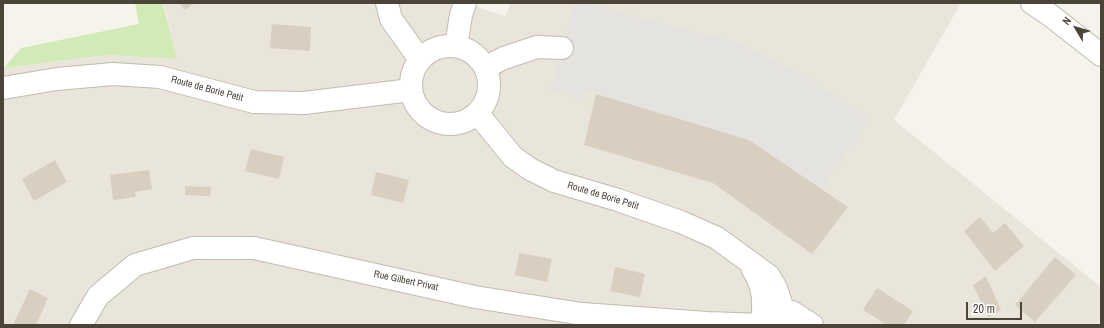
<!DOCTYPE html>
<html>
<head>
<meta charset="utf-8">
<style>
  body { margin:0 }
  #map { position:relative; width:1104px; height:328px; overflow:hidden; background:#f6f3ec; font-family:"Archivo Narrow",sans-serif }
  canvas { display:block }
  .frame { position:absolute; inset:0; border:4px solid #4b4439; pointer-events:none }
  .north { position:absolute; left:1056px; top:8px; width:40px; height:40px; -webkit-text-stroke:3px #fff; paint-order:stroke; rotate:308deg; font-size:11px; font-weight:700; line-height:16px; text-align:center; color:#4b4439 }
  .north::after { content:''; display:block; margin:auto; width:14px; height:18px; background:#4b4439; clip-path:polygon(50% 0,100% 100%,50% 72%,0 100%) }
  .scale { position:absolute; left:966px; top:302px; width:56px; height:18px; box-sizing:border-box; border:2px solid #4b4439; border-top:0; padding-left:5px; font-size:12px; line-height:14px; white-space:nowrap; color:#4b4439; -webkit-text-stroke:3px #fff; paint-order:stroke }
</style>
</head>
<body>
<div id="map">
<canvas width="1104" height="328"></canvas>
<div class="frame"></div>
<div class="north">N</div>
<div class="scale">20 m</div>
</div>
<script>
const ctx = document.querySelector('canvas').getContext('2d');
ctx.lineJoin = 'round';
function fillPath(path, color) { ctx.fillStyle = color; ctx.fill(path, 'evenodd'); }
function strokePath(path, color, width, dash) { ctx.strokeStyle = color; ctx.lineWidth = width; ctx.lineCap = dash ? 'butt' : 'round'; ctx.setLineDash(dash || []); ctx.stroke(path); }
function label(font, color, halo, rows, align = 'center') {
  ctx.font = font + ' "Archivo Narrow",sans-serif'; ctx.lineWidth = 3; ctx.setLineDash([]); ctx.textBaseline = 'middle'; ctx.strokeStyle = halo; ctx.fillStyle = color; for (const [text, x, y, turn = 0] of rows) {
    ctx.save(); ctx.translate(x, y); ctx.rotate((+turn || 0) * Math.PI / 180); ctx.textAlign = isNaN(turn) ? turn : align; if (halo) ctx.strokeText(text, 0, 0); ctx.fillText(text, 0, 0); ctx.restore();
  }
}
const residential = new Path2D(`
  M164 3H465L505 16 511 3H961L894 120 1101 287V320L1097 325H3V70L4 68 106 55 177 59Z`);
const green = new Path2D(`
  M135 3H163L177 59 106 55 4 68 21 48 139 24Z`);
const parking = new Path2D(`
  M575 3H582L732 41 800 74 870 119 821 189 749 140 586 91 583 99 551 90Z`);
const building = new Path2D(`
  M180 3H194L185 10Z
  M272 24 311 27 310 51 270 48Z
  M596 94 749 140 848 207 812 254 713 183 584 145Z
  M251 149 284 157 279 179 245 171Z
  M55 160 67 182 34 201 22 179Z
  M149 170 152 189 135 192 136 197 113 200 110 175Z
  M376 172 409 180 403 203 371 195Z
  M185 186 211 187 210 196 185 195Z
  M980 217 993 233 1005 223 1024 246 995 271 964 231Z
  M519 253 552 259 547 282 515 275Z
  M1055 257 1076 275 1035 322 1015 305Z
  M615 267 645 274 640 297 610 291Z
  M986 276 1001 310 988 317 973 285Z
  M877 288 913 311 904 325H887L863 310Z
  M30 289 48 298 36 325H13Z`);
const minor = new Path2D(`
  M387 3 391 19 416 54 422 58
  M1032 3 1050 15 1101 55
  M411 85a39 39 0 1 1 78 0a39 39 0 1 1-78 0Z
  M456 46 461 15 465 3
  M486 67 504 58 537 47 562 48
  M3 88 57 79 113 74 160 77 254 102 304 103 411 90
  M478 114 513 157 530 169 554 181 618 200 681 222 717 238 769 276 776 288 781 303 780 315
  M753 270C765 288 764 304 762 324
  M768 321 780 315 792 312 812 325
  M81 325 98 296 135 265 193 248H254L475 297 582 314 707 323 764 325`);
const streetNames = [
  ["Route de Borie Petit",207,89,15],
  ["Route de Borie Petit",603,196,17],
  ["Rue Gilbert Privat",406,281,12]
];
fillPath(residential, '#eae5da');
fillPath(green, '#d2eab5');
fillPath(parking, '#e5e3e0');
fillPath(building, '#d8cfc1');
strokePath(minor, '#c2bbae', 24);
strokePath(minor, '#fff', 22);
label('10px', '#4b4439', '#fff', streetNames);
</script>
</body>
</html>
